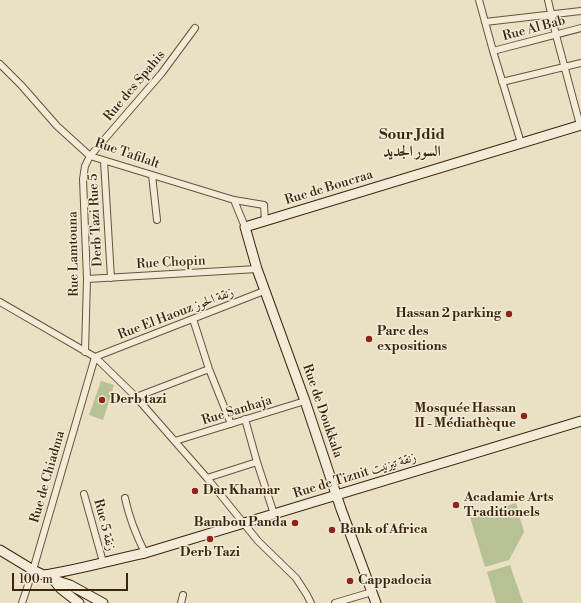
<!DOCTYPE html>
<html>
<head>
<meta charset="utf-8">
<style>
  body { margin:0 }
  #map { position:relative; width:581px; height:603px; overflow:hidden; background:#eae0c3; font-family:"Libre Bodoni",serif }
  canvas { display:block }
  .scale { position:absolute; left:12px; top:573px; width:116px; height:18px; box-sizing:border-box; border:2px solid #3d240d; border-top:0; padding-left:5px; font-size:12px; line-height:14px; white-space:nowrap; color:#3d240d; -webkit-text-stroke:3px #f1ebd8; paint-order:stroke }
</style>
</head>
<body>
<div id="map">
<canvas width="581" height="603"></canvas>
<div class="scale">100 m</div>
</div>
<script>
const ctx = document.querySelector('canvas').getContext('2d');
ctx.lineJoin = 'round';
function fillPath(path, color) { ctx.fillStyle = color; ctx.fill(path, 'evenodd'); }
function strokePath(path, color, width, dash) { ctx.strokeStyle = color; ctx.lineWidth = width; ctx.lineCap = dash ? 'butt' : 'round'; ctx.setLineDash(dash || []); ctx.stroke(path); }
function label(font, color, halo, rows, align = 'center') {
  ctx.font = font + ' "Libre Bodoni",Amiri,serif'; ctx.lineWidth = 3; ctx.setLineDash([]); ctx.textBaseline = 'middle'; ctx.strokeStyle = halo; ctx.fillStyle = color; for (const [text, x, y, turn = 0] of rows) {
    ctx.save(); ctx.translate(x, y); ctx.rotate((+turn || 0) * Math.PI / 180); ctx.textAlign = isNaN(turn) ? turn : align; if (halo) ctx.strokeText(text, 0, 0); ctx.fillText(text, 0, 0); ctx.restore();
  }
}
const green = new Path2D(`
  M101 381 114 385 103 420 89 415Z
  M516 503 524 532 509 560 485 567 470 517Z
  M510 565 523 603H496L487 572Z`);
const street = new Path2D(`
  M479 0 493 51 521 143
  M548 0 556 35 580 125
  M485 22 581 11
  M493 51 581 28
  M0 64 21 85 57 126 90 156 234 200 264 205 265 221
  M502 82 581 63
  M104 161 111 278
  M152 175 157 220
  M234 200 245 227
  M87 279 257 269
  M0 302 95 357 136 397 207 478 258 541 296 578 307 595 311 603
  M193 319 209 369 231 424
  M85 352 87 279 83 179 85 166 90 156 161 74 195 28
  M95 357 264 291
  M136 397 209 369
  M245 419 257 462 274 514
  M175 441 305 401
  M207 478 257 462
  M84 494 103 562
  M125 498C129 517 136 535 145 553
  M22 603 33 570 95 357
  M181 603 183 595
  M335 603 372 592`);
const secondary = new Path2D(`
  M0 550 33 570 54 580 70 585 103 603
  M44 575C78 570 111 560 145 553L581 421
  M54 580 60 588 79 603
  M376 603 341 509 305 401 257 269 245 227 581 125`);
const markers = [
  [509,314,4,"#8f2418"],
  [369,339,4,"#8f2418"],
  [102,400,4,"#8f2418"],
  [524,416,4,"#8f2418"],
  [195,491,4,"#8f2418"],
  [456,505,4,"#8f2418"],
  [295,523,4,"#8f2418"],
  [332,530,4,"#8f2418"],
  [210,539,4,"#8f2418"],
  [350,581,4,"#8f2418"]
];
const streetNames = [
  ["Rue Al Bab",534,29,-15],
  ["Rue des Spahis",135,86,-50],
  ["Rue Tafilalt",127,154,19],
  ["Rue de Boucraa",329,188,-17],
  ["Derb Tazi Rue 5",96,220,-93],
  ["Rue Lamtouna",74,254,-91],
  ["Rue Chopin",171,263,-3],
  ["Rue El Haouz زنقة الحوز",176,314,-21],
  ["Rue Sanhaja",237,411,-17],
  ["Rue de Doukkala",322,411,71],
  ["Rue de Tiznit زنقة تيزنيت",355,476,-17],
  ["Rue de Chiadma",48,477,-74],
  ["Rue 5 زنقة",104,525,75]
];
const poiNames = [
  ["Hassan 2 parking",501,314,"right"],
  ["Parc des",377,332],
  ["expositions",377,347],
  ["Derb tazi",110,400],
  ["Mosquée Hassan",516,409,"right"],
  ["II - Médiathèque",516,424,"right"],
  ["Dar Khamar",203,491],
  ["Acadamie Arts",464,498],
  ["Traditionels",464,513],
  ["Bambou Panda",287,523,"right"],
  ["Bank of Africa",340,530],
  ["Derb Tazi",210,553,"center"],
  ["Cappadocia",358,581]
];
const quarterNames = [
  ["Sour Jdid",412,135],
  ["السور الجديد",412,152]
];
fillPath(green, '#b6c294');
strokePath(street, '#68533a', 8);
strokePath(secondary, '#3d240d', 11);
strokePath(street, '#f1ebd8', 6);
strokePath(secondary, '#f1ebd8', 9);
for (const [x, y, r, color] of markers) { const dot = new Path2D(); dot.arc(x, y, r, 0, 2 * Math.PI); ctx.fillStyle = color; ctx.fill(dot); strokePath(dot, '#f1ebd8', 1.5); }
label('13px', '#3d240d', '#f1ebd8', streetNames);
label('bold 13px', '#3d240d', '#f1ebd8', poiNames, 'left');
label('bold 15px', '#3d240d', '#f1ebd8', quarterNames);
</script>
</body>
</html>
